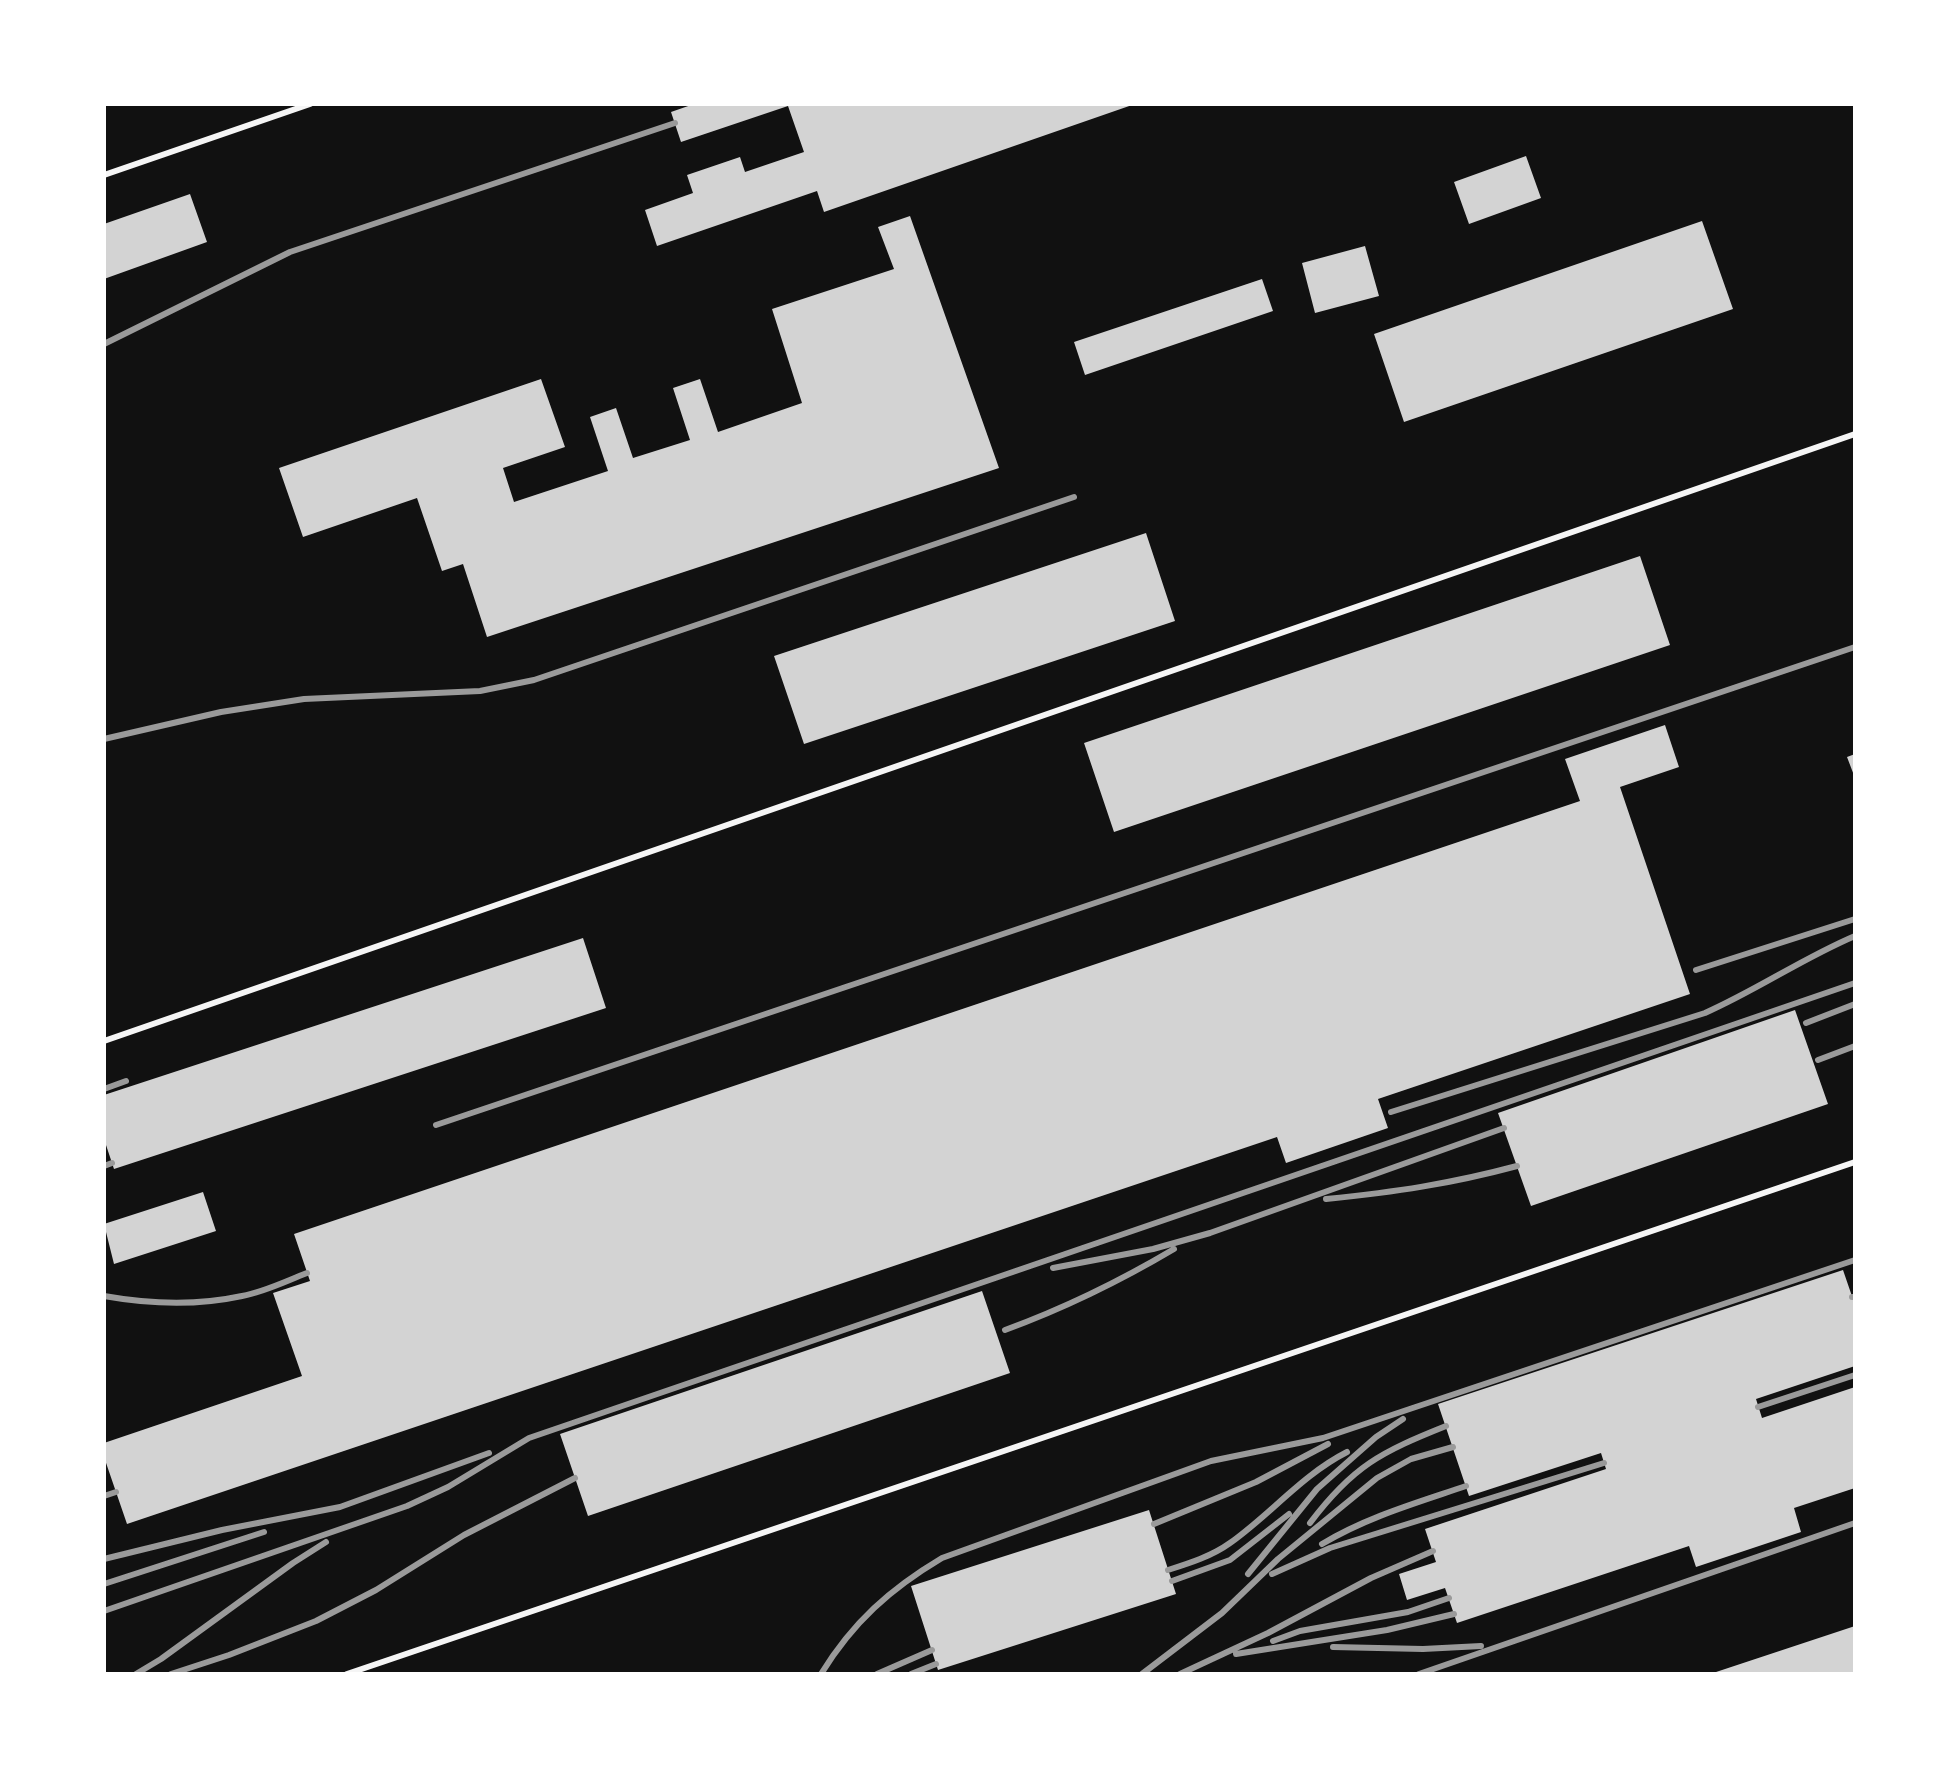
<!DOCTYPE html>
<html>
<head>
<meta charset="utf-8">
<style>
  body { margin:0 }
  #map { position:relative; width:1959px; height:1778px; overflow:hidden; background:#111; font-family:Helvetica,sans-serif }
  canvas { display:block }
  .frame { position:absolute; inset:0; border:106px solid #fff; pointer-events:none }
</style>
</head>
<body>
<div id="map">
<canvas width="1959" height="1778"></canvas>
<div class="frame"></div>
</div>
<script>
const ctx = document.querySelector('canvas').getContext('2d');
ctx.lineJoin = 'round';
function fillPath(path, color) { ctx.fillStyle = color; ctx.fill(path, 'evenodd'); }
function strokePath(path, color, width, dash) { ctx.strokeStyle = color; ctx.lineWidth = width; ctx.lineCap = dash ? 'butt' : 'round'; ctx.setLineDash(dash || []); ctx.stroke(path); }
const building = new Path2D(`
  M694 104H1135L824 212 817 191 657 246 645 210 693 193 687 175 740 157 745 172 804 152 788 106 681 142 671 112Z
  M1526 156 1541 198 1469 224 1454 182Z
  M190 194 207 242 104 279V224Z
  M910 216 999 468 487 637 463 564 442 571 417 498 303 537 279 468 541 379 565 447 503 468 514 502 608 471 590 417 616 408 633 458 690 440 673 388 700 379 718 432 802 403 772 309 894 269 878 227Z
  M1702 221 1733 309 1404 422 1374 334Z
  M1365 246 1379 296 1315 313 1302 263Z
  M1262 279 1273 311 1085 375 1074 342Z
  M1146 533 1175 621 804 744 774 656Z
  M1640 556 1670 645 1114 832 1084 743Z
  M1665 725 1679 767 1620 787 1690 994 1378 1099 1388 1128 1286 1163 1277 1137 127 1524 104 1457V1443L302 1376 273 1293 310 1281 294 1234 1580 801 1565 759Z
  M1855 754V778L1847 757Z
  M583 938 606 1008 114 1169 104 1139V1095Z
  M1795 1010 1828 1104 1531 1206 1498 1113Z
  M203 1192 216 1231 114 1264 104 1224Z
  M1843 1270 1855 1305V1366L1756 1399 1762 1418 1855 1387V1488L1794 1508 1801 1532 1696 1567 1689 1546 1457 1623 1445 1588 1407 1600 1399 1574 1436 1562 1425 1529 1606 1469 1601 1453 1469 1496 1438 1404Z
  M982 1291 1010 1373 588 1516 560 1434Z
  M1149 1510 1176 1594 938 1670 911 1586Z
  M1855 1626V1674H1713V1673Z`);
const service = new Path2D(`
  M104 175 310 104
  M104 1041 1855 434
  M347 1674 1855 1162`);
const rail = new Path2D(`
  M104 344 290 252 675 123
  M104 739 221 712 304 699 480 691 534 680 1074 497
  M1696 970 1855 919
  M1806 1023 1855 1004
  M1818 1060 1855 1046
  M104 1089 126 1081
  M1391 1112 1705 1013C1757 990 1803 958 1855 936
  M436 1125 1855 647
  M104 1166 112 1163
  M1326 1199C1395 1192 1450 1184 1517 1166
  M1053 1268 1153 1249 1210 1233 1504 1128
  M104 1296C149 1304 196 1306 242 1296 264 1292 286 1281 307 1273
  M1852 1297H1855
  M1005 1330C1065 1308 1120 1281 1174 1249
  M1758 1407 1855 1375
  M104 1496 116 1492
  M1310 1523C1353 1466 1381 1452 1446 1426
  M1154 1524 1256 1482 1328 1444
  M1322 1544C1367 1517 1416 1503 1466 1486
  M104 1559 222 1530 340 1507 489 1453
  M1168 1570C1190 1563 1212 1556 1230 1543 1271 1514 1302 1475 1347 1452
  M1248 1574 1317 1489 1376 1437 1403 1419
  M1272 1574 1330 1548 1604 1463
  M1172 1581 1230 1560 1289 1514
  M104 1584 264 1532
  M104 1611 407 1506 448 1487 529 1438 1855 983
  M1273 1641 1300 1631 1408 1612 1449 1598
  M1333 1647 1423 1649 1481 1646
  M1236 1654 1387 1630 1454 1614
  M136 1674 161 1659 293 1563 326 1542
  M171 1674 229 1655 316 1621 376 1590 464 1535 575 1478
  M821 1674C853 1622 890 1589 942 1558L1211 1461 1323 1438 1855 1260
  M877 1674 932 1650
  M911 1674 936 1664
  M1142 1674 1222 1613 1278 1559 1377 1478 1411 1459 1453 1447
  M1180 1674 1268 1633 1371 1578 1433 1551
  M1419 1674 1855 1523`);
fillPath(building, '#d3d3d3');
strokePath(service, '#f5f5f5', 6);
strokePath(rail, '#9a9a9a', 6);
</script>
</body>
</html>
